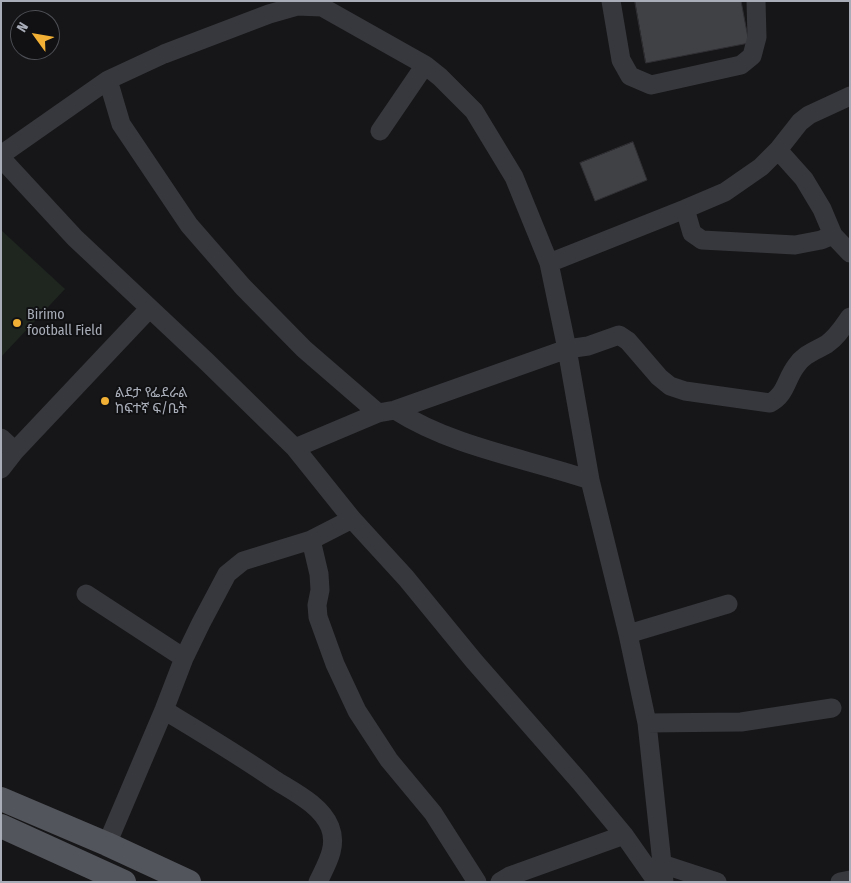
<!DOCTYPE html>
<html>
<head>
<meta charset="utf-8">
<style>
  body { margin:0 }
  #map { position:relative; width:851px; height:883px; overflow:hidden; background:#161618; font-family:"Fira Sans Condensed",sans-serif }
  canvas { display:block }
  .frame { position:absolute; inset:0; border:2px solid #a8adb8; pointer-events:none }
  .north { position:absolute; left:10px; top:10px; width:50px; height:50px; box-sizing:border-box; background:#111113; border:1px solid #4d4f55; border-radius:50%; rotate:302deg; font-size:14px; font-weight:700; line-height:20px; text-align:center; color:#a8adb8 }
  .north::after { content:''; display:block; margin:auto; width:18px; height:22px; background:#f2b134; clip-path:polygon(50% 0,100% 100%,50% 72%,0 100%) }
</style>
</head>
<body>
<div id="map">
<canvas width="851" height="883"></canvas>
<div class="frame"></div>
<div class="north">N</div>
</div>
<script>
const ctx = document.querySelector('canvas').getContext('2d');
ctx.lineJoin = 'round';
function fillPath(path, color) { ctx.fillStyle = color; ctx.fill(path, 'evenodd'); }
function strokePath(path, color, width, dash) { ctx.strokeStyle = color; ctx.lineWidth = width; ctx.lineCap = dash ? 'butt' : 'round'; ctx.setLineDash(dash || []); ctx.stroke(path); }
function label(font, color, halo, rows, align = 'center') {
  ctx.font = font + ' "Fira Sans Condensed","Noto Sans Ethiopic",sans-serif'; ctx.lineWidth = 4; ctx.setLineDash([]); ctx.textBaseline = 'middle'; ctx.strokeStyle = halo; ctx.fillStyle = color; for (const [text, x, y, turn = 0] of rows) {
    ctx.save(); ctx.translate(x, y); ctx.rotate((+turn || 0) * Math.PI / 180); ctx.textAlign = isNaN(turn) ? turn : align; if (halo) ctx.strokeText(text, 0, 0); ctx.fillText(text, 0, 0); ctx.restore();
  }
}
const green = new Path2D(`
  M1 230 65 289 1 357Z`);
const building = new Path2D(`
  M635 1H741L749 43 646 63Z
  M633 142 647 180 595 201 580 163Z`);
const minor = new Path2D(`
  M611 1 621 60 630 76 651 85 741 65 752 56 757 37 756 1
  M108 80 121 124 189 225 243 287 304 349 378 413
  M380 131 425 65
  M778 150 804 179 822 209 833 235 850 253
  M1 155 108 80 164 54 269 14 297 6 322 7 425 65 440 77 474 111 514 177 549 263
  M1 158 75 238 206 361 295 448 352 519 406 578 474 661 580 782 624 835 657 882
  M685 209 692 233 702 240 795 245 821 240 833 235
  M395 410C453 447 525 458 590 480
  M1 438 15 451
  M295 448 378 413 395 410 567 349 549 263 685 209 725 192 761 167 778 150 800 122 809 115 850 96
  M1 469 15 451 149 309
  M311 540 319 574 320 590 317 605 318 617 335 664 357 711 389 760 433 813 477 882
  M86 594 184 658
  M628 634 728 604
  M164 710C202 733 239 755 275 780 294 792 321 805 330 827 338 847 326 865 318 882
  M647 723 741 722 832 708
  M107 844 164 710 184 658 201 623 227 574 243 561 311 540 352 519
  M662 864 717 882
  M500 882 510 876 624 835
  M664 882 647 723 628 634 590 480 567 349 588 346 619 335 628 341 659 377 670 386 685 391 770 403C786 395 786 379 796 366 804 354 815 351 827 344 837 337 843 327 850 317
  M840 882 850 880`);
const major = new Path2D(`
  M1 799 107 844 189 882
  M1 826 124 882`);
const markers = [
  [17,323,5,"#f2b134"],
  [105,401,5,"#f2b134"]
];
const poiNames = [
  ["Birimo",27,315],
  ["football Field",27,331],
  ["ልደታ የፌደራል",115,393],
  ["ከፍተኛ ፍ/ቤት",115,409]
];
fillPath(green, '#1e261f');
fillPath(building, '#404145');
strokePath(building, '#303034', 1);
strokePath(minor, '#37383d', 19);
strokePath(major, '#53555c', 24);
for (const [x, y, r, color] of markers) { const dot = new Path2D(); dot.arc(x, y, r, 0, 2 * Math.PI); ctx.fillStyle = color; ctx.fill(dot); strokePath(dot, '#111113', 2); }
label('14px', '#a8adb8', '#111113', poiNames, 'left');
</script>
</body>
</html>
